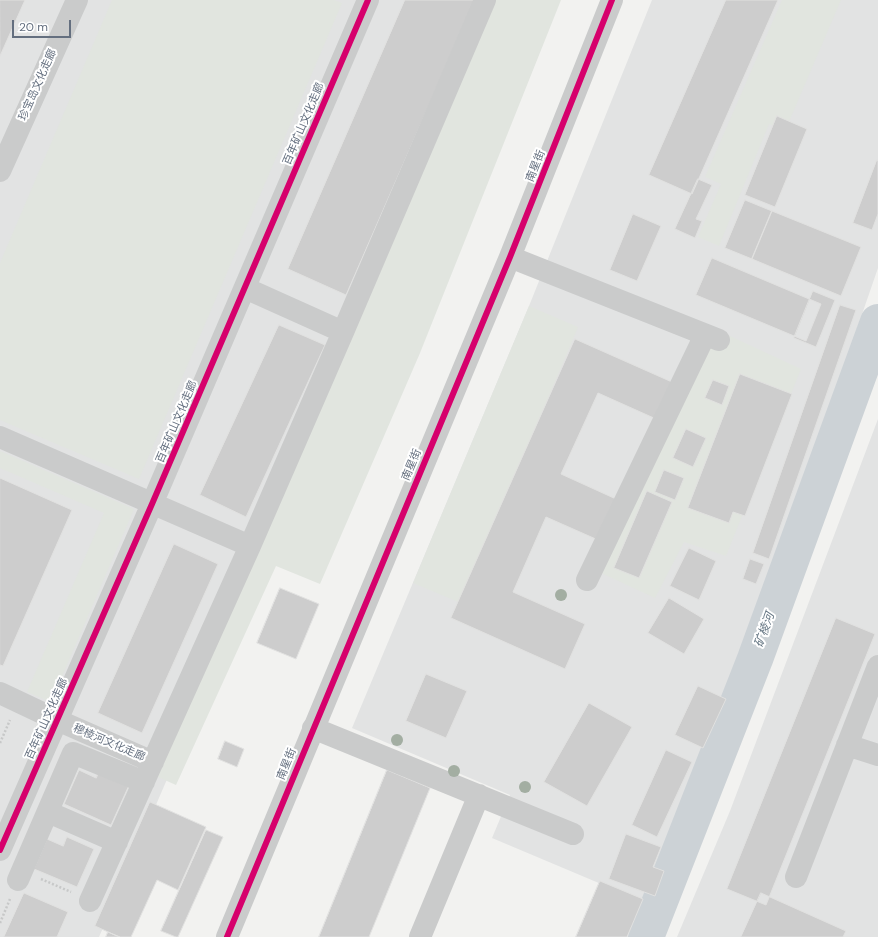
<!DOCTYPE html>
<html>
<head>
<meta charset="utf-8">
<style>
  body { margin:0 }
  #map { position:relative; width:878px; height:937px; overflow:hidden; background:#f2f2f0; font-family:"DM Sans",sans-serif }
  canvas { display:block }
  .scale { position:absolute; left:12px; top:20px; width:59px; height:18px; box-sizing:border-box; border:2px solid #646f7f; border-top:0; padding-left:5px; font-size:12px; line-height:14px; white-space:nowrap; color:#646f7f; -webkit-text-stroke:3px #fff; paint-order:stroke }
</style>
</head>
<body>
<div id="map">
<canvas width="878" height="937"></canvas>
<div class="scale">20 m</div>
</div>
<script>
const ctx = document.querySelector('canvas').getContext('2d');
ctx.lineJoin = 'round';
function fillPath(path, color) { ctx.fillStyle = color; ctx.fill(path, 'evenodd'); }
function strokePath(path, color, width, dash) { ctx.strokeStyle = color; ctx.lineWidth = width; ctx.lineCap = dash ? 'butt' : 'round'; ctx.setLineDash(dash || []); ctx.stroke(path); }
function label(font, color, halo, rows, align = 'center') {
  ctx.font = font + ' "DM Sans","Noto Sans SC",sans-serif'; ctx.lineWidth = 4; ctx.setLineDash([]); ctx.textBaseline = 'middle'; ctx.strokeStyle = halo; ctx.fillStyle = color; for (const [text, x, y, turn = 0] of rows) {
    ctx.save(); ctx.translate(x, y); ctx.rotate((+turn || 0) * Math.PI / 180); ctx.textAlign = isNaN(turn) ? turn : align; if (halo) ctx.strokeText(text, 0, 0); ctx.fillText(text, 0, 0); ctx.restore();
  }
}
const built = new Path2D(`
  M0 0H503L99 937H0Z
  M652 0H878V268L696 794 651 905 492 838 510 795 352 728 529 306Z
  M878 419V937H677L730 811Z`);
const green = new Path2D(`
  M112 0H334L342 3 139 479 0 420V263Z
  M487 0H561L420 353 320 584 276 566 176 785 142 770Z
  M782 0H841L785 131 769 124 719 246 698 237 721 184 705 177Z
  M529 306 578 327 463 604 413 583Z
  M715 329 801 369 726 556 684 542 655 598 599 572Z
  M0 451 134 509 51 702 27 692 104 513 0 468Z`);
const river = new Path2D(`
  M646 937 755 659 878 322`);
const building = new Path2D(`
  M0 0H25L0 56Z
  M405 0H475L346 295 288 269Z
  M726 0H778L692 194 649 175Z
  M777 116 807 129 775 207 745 195Z
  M877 160 878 161V214L872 230 853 223Z
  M698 179 712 185 696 219 702 221 695 238 675 229Z
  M745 200 772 211 752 259 725 248Z
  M772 211 861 247 841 296 752 259Z
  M633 214 661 226 637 281 610 270Z
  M712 258 821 304 806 341 696 295Z
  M813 291 835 300 816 347 794 338Z
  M840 305 856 310 769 559 753 553Z
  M279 325 325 345 246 517 200 495Z
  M575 339 672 382 656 419 598 393 561 474 616 499 598 540 546 517 513 592 585 624 565 669 451 618Z
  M740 374 792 394 745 516 733 512 729 523 688 508Z
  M713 380 729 386 722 405 705 398Z
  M686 429 706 438 693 467 673 458Z
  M664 470 684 478 675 500 655 492Z
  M0 478 72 510 3 666 0 665Z
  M647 491 672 502 639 578 614 568Z
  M174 544 218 564 142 733 98 713Z
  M689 548 716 561 699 600 670 586Z
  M750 559 764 564 756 584 743 579Z
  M280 588 319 604 296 659 257 643Z
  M669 598 704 619 684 654 648 633Z
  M836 618 875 634 766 905 727 889Z
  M426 674 467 691 446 738 406 721Z
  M698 686 726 699 703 748 675 735Z
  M589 703 632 727 587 806 544 782Z
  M225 741 244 749 237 767 218 759Z
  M666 750 692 762 657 837 632 825Z
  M100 769 130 783 111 825 64 804 79 770 96 778Z
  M387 770 430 788 369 937H319Z
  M150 802 206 827 178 890 157 880 131 937H119L95 926Z
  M206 830 223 837 178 937H176L161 931Z
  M626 834 661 847 653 867 664 871 655 896 609 879Z
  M67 837 94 849 77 887 34 869 47 839 63 846Z
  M600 881 643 899 627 937H576Z
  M24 893 68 912 57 937H4Z
  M761 893 846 931 843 937H741Z
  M108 932 120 937H106Z`);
const path = new Path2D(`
  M0 743 10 720
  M41 879 71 892
  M0 923 10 899`);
const minor = new Path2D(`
  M0 171 77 0
  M510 257 719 340
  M245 288 343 332
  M0 437 250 546
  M587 580 705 335
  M0 693 57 720 153 762
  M313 728 573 834
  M847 745 878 755
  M48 812 117 842
  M0 850 152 504 368 0
  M796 877 878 666
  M18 880 73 753 144 782
  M90 901 250 546 343 332 485 0
  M227 937 510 257 612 0
  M420 937 479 795`);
const cycleway = new Path2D(`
  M0 850 152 504 368 0
  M227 937 510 257 612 0`);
const trees = [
  [561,595],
  [397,740],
  [454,771],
  [525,787]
];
const streetNames = [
  ["珍宝岛文化走廊",38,85,-66],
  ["百年矿山文化走廊",304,124,-67],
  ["南星街",536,166,-68],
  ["百年矿山文化走廊",177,422,-67],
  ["南星街",412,465,-67],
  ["百年矿山文化走廊",47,719,-66],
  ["穆棱河文化走廊",109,743,23],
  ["南星街",287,764,-68]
];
const waterNames = [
  ["矿棱河",765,630,-70]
];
fillPath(built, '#e2e3e3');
fillPath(green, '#e1e5df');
strokePath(river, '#ccd2d6', 36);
fillPath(building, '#cdcdcd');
strokePath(building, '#e1e1e0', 1);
strokePath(path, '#c7c8c8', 2.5, [2, 2]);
strokePath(minor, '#cacbcb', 22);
strokePath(cycleway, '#d6006c', 6);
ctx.fillStyle = '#a3aea2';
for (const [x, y] of trees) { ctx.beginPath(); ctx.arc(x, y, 6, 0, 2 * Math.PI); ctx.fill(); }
label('11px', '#646f7f', '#fff', streetNames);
label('italic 12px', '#657683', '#fff', waterNames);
</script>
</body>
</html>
